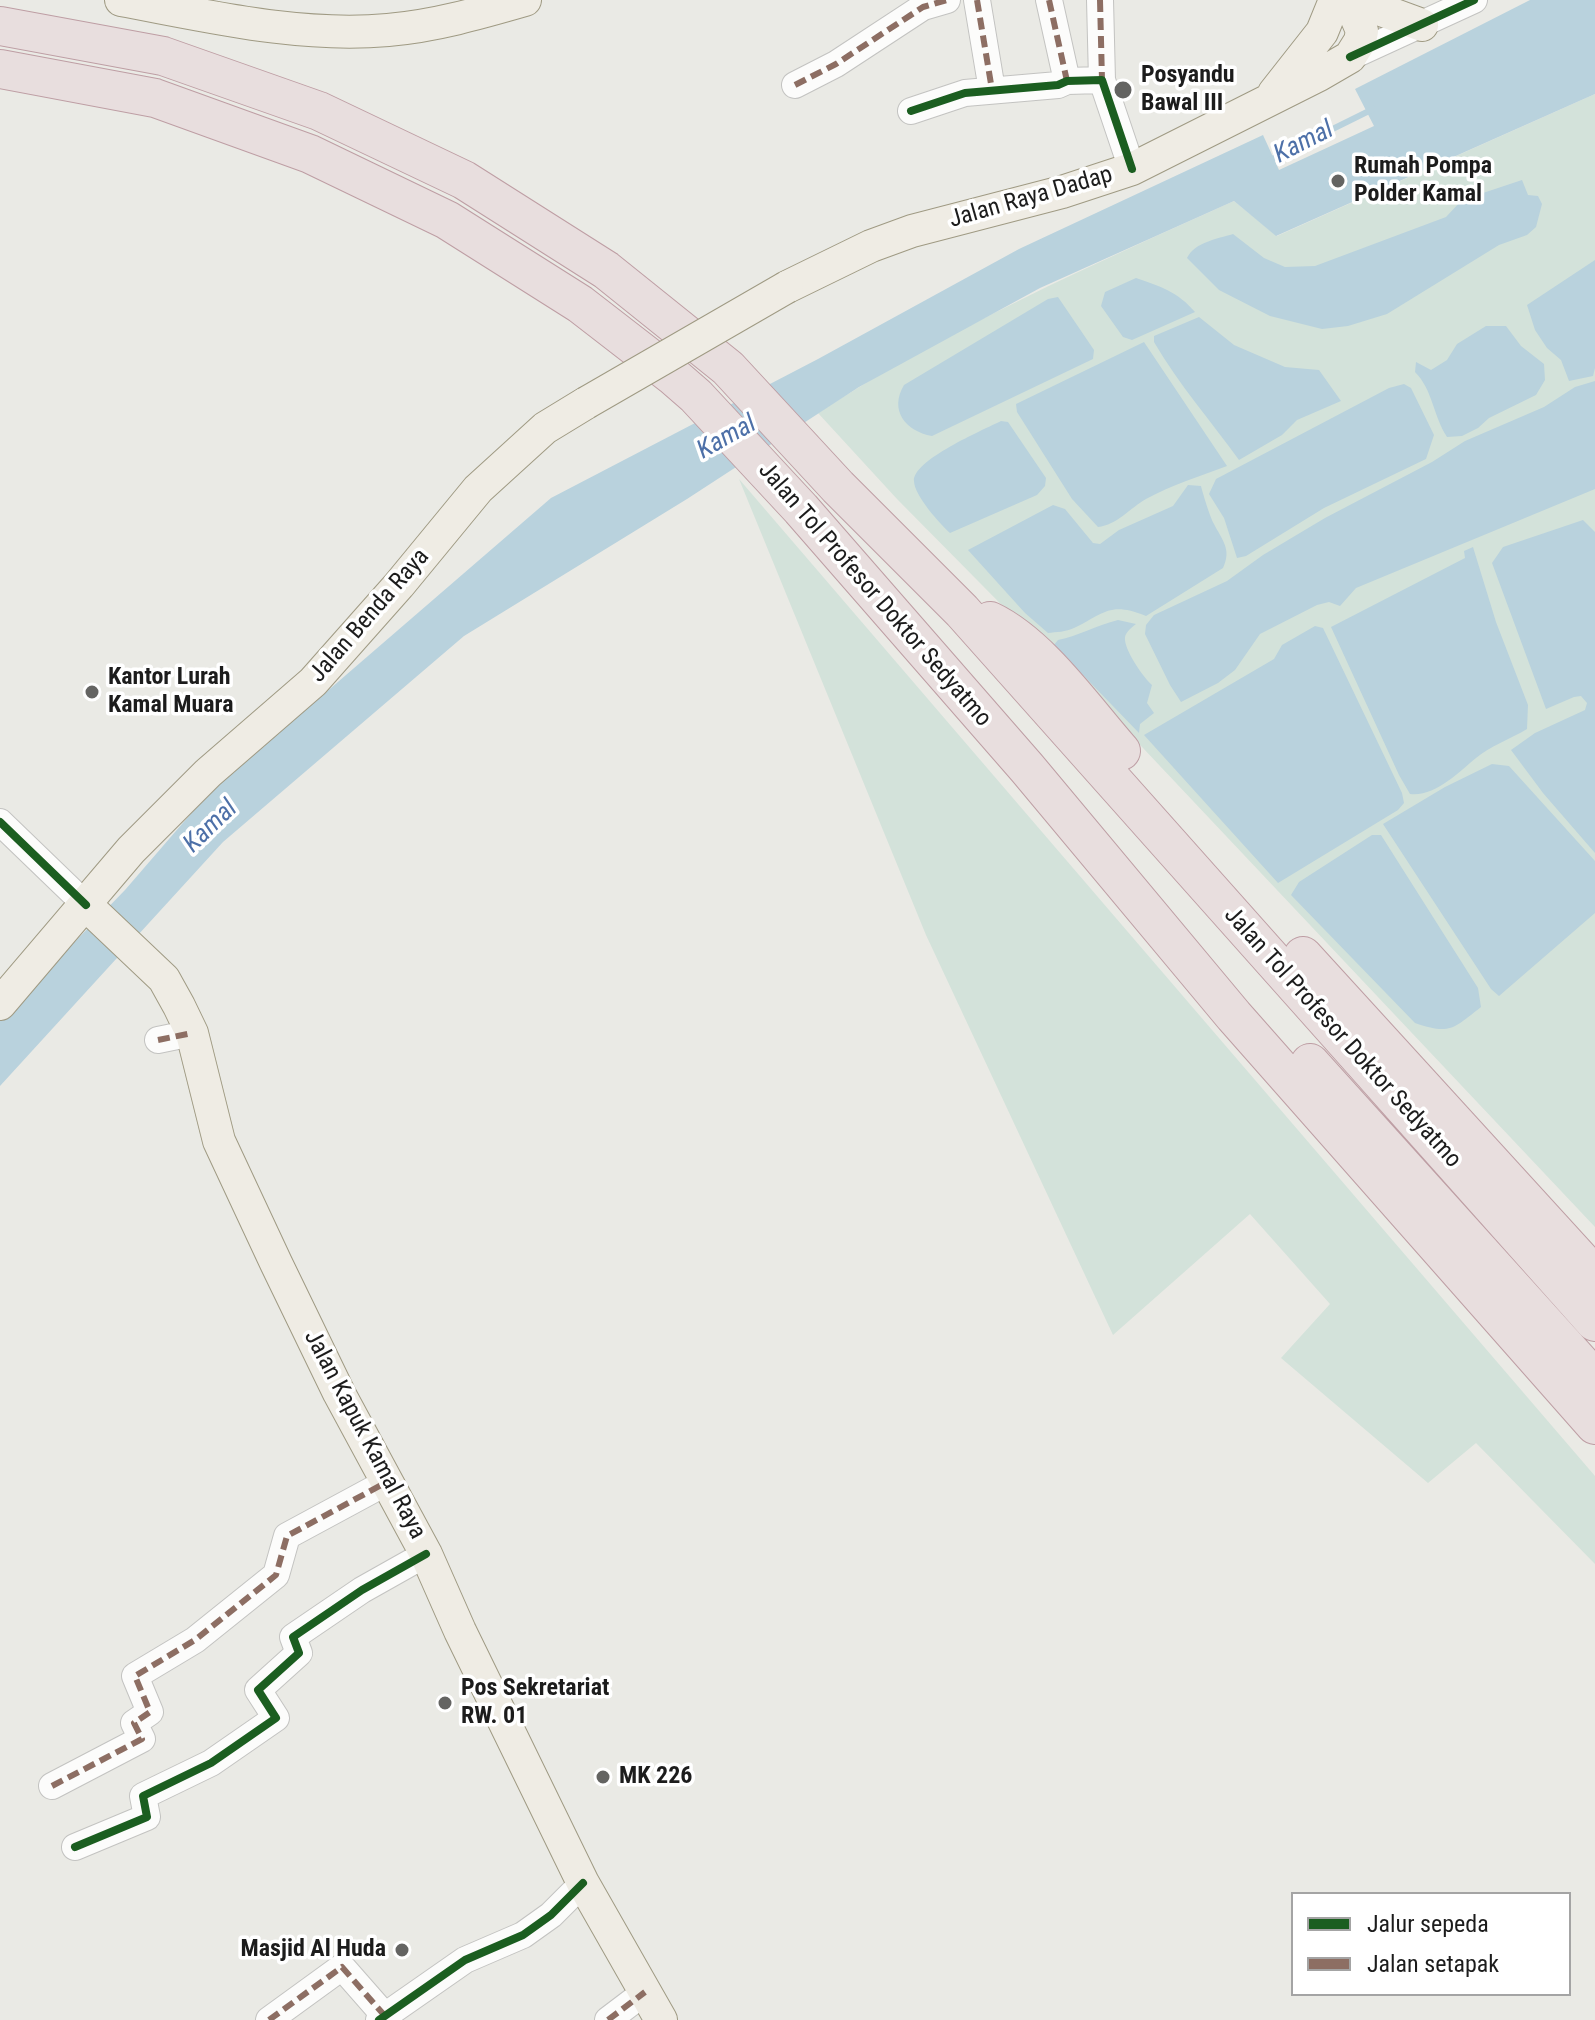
<!DOCTYPE html>
<html>
<head>
<meta charset="utf-8">
<style>
  body { margin:0 }
  #map { position:relative; width:1595px; height:2020px; overflow:hidden; background:#eaeae5; font-family:"Roboto Condensed",sans-serif }
  canvas { display:block }
  .legend { position:absolute; left:1291px; top:1892px; width:280px; height:104px; box-sizing:border-box; background:#fff; border:2px solid #a4a4a4; margin:0; padding:10px 14px; list-style:none; font-size:24px; color:#1c1c1c }
  .legend li { display:flex; align-items:center; gap:16px; height:40px }
  .legend b { width:40px; border:2px solid #a4a4a4 }
</style>
</head>
<body>
<div id="map">
<canvas width="1595" height="2020"></canvas>
<ul class="legend">
<li><b style="height:10px;background:#1b5e20"></b>Jalur sepeda</li>
<li><b style="height:10px;background:#8d6e63"></b>Jalan setapak</li>
</ul>
</div>
<script>
const ctx = document.querySelector('canvas').getContext('2d');
ctx.lineJoin = 'round';
function fillPath(path, color) { ctx.fillStyle = color; ctx.fill(path, 'evenodd'); }
function strokePath(path, color, width, dash) { ctx.strokeStyle = color; ctx.lineWidth = width; ctx.lineCap = dash ? 'butt' : 'round'; ctx.setLineDash(dash || []); ctx.stroke(path); }
function label(font, color, halo, rows, align = 'center') {
  ctx.font = font + ' "Roboto Condensed",sans-serif'; ctx.lineWidth = 7; ctx.setLineDash([]); ctx.textBaseline = 'middle'; ctx.strokeStyle = halo; ctx.fillStyle = color; for (const [text, x, y, turn = 0] of rows) {
    ctx.save(); ctx.translate(x, y); ctx.rotate((+turn || 0) * Math.PI / 180); ctx.textAlign = isNaN(turn) ? turn : align; if (halo) ctx.strokeText(text, 0, 0); ctx.fillText(text, 0, 0); ctx.restore();
  }
}
const wetland = new Path2D(`
  M1595 94V1227L1143 748 897 499 818 413C949 328 1092 265 1234 201L1277 236Z
  M739 479 1595 1476V1564L1476 1443 1428 1483 1281 1358 1330 1304 1250 1214 1113 1335 926 935Z`);
const water = new Path2D(`
  M1530 0H1595V94L1276 236 1234 201 1040 288 859 387 687 499 464 636 223 842 0 1086V1019L125 890 207 795 551 498 818 359 1019 249 1263 135 1279 170 1374 126 1355 89Z
  M1522 180 1528 195 1538 196 1542 204 1536 227 1527 235 1499 245 1387 314 1348 326 1322 329 1270 316 1219 290 1187 258C1195 242 1217 239 1233 234L1264 258 1285 267 1315 266 1446 217 1462 200Z
  M1595 260V368L1593 376 1569 381 1561 360 1547 348 1535 330 1527 305Z
  M1136 278C1160 286 1178 292 1195 312L1132 340 1123 337 1101 306 1105 292Z
  M1058 297 1094 350 1093 359 932 436C905 431 889 410 904 385L1048 299Z
  M1199 317 1234 345 1285 367 1319 370 1341 401 1297 420 1282 435 1239 460C1211 421 1179 385 1154 342V336Z
  M1486 326H1506L1521 346 1544 364 1545 380 1536 395 1489 418 1478 428 1462 436 1447 437C1433 416 1433 390 1415 372L1416 362 1431 370 1447 360 1457 344Z
  M1144 342 1227 466C1200 476 1172 485 1146 499 1130 508 1117 525 1098 527L1072 499 1017 412 1016 404Z
  M1595 381V489L1356 588 1340 606 1329 602 1317 605 1260 634 1235 670 1218 683 1181 702 1170 685 1145 634 1146 625 1154 615 1227 581 1263 555 1325 518 1432 462 1465 441 1544 407 1575 387Z
  M1404 384 1411 388 1434 435 1426 459 1324 508 1246 556 1237 558 1224 518 1209 494 1216 479 1389 388Z
  M1001 421 1008 422 1046 478 1045 486 1037 495 950 533C940 524 914 495 914 481 913 460 983 430 1001 421Z
  M1188 485 1201 486C1203 494 1210 517 1214 524 1222 540 1232 549 1223 568L1146 616C1109 601 1104 614 1074 628 1066 632 1056 632 1048 633L1025 613 968 550 1053 505 1065 509 1093 543 1100 544 1119 530 1173 506Z
  M1583 520 1595 532V853L1543 793 1511 750 1535 733 1585 710 1587 703 1581 696 1574 697 1546 709 1492 563 1503 547Z
  M1473 547 1496 622 1528 705 1527 729C1512 738 1489 747 1476 758 1459 772 1435 797 1410 794L1399 775 1331 627 1465 558 1464 551Z
  M1118 620 1136 624C1131 628 1124 633 1125 640 1126 652 1143 677 1152 685L1147 703 1154 713 1140 724 1139 733 1054 645 1058 640C1078 636 1097 625 1118 620Z
  M1315 626 1323 628 1402 793 1404 803 1398 810 1278 883 1144 735 1274 659 1282 645Z
  M1492 764 1509 766 1595 861V913L1499 996 1491 989 1383 824 1445 787Z
  M1372 835H1381L1478 988 1481 1007C1453 1029 1450 1035 1415 1023L1291 895 1299 882Z`);
const stream = new Path2D(`
  M1268 161 1373 109`);
const minor = new Path2D(`
  M977 0 992 90
  M1049 0 1067 81
  M1100 0 1102 80
  M1350 57 1474 0
  M795 85 836 64 923 7 947 0
  M911 111 965 93 1058 85 1067 81 1102 80 1132 169
  M0 822 86 905
  M158 1040 192 1033
  M52 1786 142 1739 134 1723 150 1712 135 1676 195 1640 276 1575 287 1536 387 1482
  M75 1847 147 1817 143 1796 211 1763 276 1718 258 1690 299 1653 293 1637 362 1590 426 1554
  M269 2020 342 1967 385 2016
  M379 2020 465 1960 523 1935 551 1915 583 1883
  M608 2020 645 1992`);
const major = new Path2D(`
  M121 0C208 16 299 38 388 30 435 26 480 13 525 0
  M1354 0 1422 25
  M1274 93 1322 32 1335 0
  M787 287 871 246 912 231 1062 192 1132 169 1319 75 1350 57 1360 41 1362 31 1349 0
  M86 905 164 979 179 1006 192 1033 219 1141 276 1263 339 1393 426 1554 460 1631 583 1883 661 2020
  M0 1004 131 850 208 773 313 682 399 585 478 489 545 428 586 403`);
const highway = new Path2D(`
  M0 26 163 56 319 111 464 180 606 270 728 368 838 487 962 611 1595 1322
  M0 69 155 98 310 154 447 220 580 304 673 376 696 396 801 509 1027 768 1234 1016 1595 1425
  M990 621C1040 645 1084 709 1121 751
  M1303 956 1595 1276
  M1310 1063 1595 1379`);
const majorBridge = new Path2D(`
  M586 403 787 287`);
const quiet = new Path2D(`
  M977 0 992 90
  M1049 0 1067 81
  M1100 0 1102 80
  M795 85 836 64 923 7 947 0
  M158 1040 192 1033
  M52 1786 142 1739 134 1723 150 1712 135 1676 195 1640 276 1575 287 1536 387 1482
  M269 2020 342 1967 385 2016
  M608 2020 645 1992`);
const cycleway = new Path2D(`
  M1350 57 1474 0
  M911 111 965 93 1058 85 1067 81 1102 80 1132 169
  M0 822 86 905
  M75 1847 147 1817 143 1796 211 1763 276 1718 258 1690 299 1653 293 1637 362 1590 426 1554
  M379 2020 465 1960 523 1935 551 1915 583 1883`);
const markers = [
  [1123,90,10,"#646462"],
  [1338,181,8,"#646462"],
  [92,692,8,"#646462"],
  [445,1703,8,"#646462"],
  [603,1777,8,"#646462"],
  [402,1950,8,"#646462"]
];
const poiNames = [
  ["Posyandu",1141,76],
  ["Bawal III",1141,104],
  ["Rumah Pompa",1354,167],
  ["Polder Kamal",1354,195],
  ["Kantor Lurah",108,678],
  ["Kamal Muara",108,706],
  ["Pos Sekretariat",461,1689],
  ["RW. 01",461,1717],
  ["MK 226",619,1777],
  ["Masjid Al Huda",386,1950,"right"]
];
const streetNames = [
  ["Jalan Raya Dadap",1031,198,-16],
  ["Jalan Tol Profesor Doktor Sedyatmo",874,595,49],
  ["Jalan Benda Raya",370,616,-49],
  ["Jalan Tol Profesor Doktor Sedyatmo",1342,1038,48],
  ["Jalan Kapuk Kamal Raya",364,1435,62]
];
const waterNames = [
  ["Kamal",1304,143,-27],
  ["Kamal",727,438,-29],
  ["Kamal",211,827,-44]
];
fillPath(wetland, '#d3e2da');
fillPath(water, '#b9d2dd');
strokePath(stream, '#b9d2dd', 6);
strokePath(minor, '#c3c3c1', 28);
strokePath(major, '#9f9a83', 34);
strokePath(highway, '#be9ea4', 40);
strokePath(minor, '#fcfcfb', 26);
strokePath(major, '#efece4', 32);
strokePath(highway, '#e8dede', 38);
strokePath(majorBridge, '#9f9a83', 34, []);
strokePath(majorBridge, '#efece4', 32);
strokePath(quiet, '#8d6e63', 6, [12, 6]);
strokePath(cycleway, '#1b5e20', 8);
for (const [x, y, r, color] of markers) { const dot = new Path2D(); dot.arc(x, y, r, 0, 2 * Math.PI); ctx.fillStyle = color; ctx.fill(dot); strokePath(dot, '#fff', 3); }
label('bold 24px', '#1c1c1c', '#fff', poiNames, 'left');
label('24px', '#1c1c1c', '#fff', streetNames);
label('italic 26px', '#4d70a8', '#fff', waterNames);
</script>
</body>
</html>
